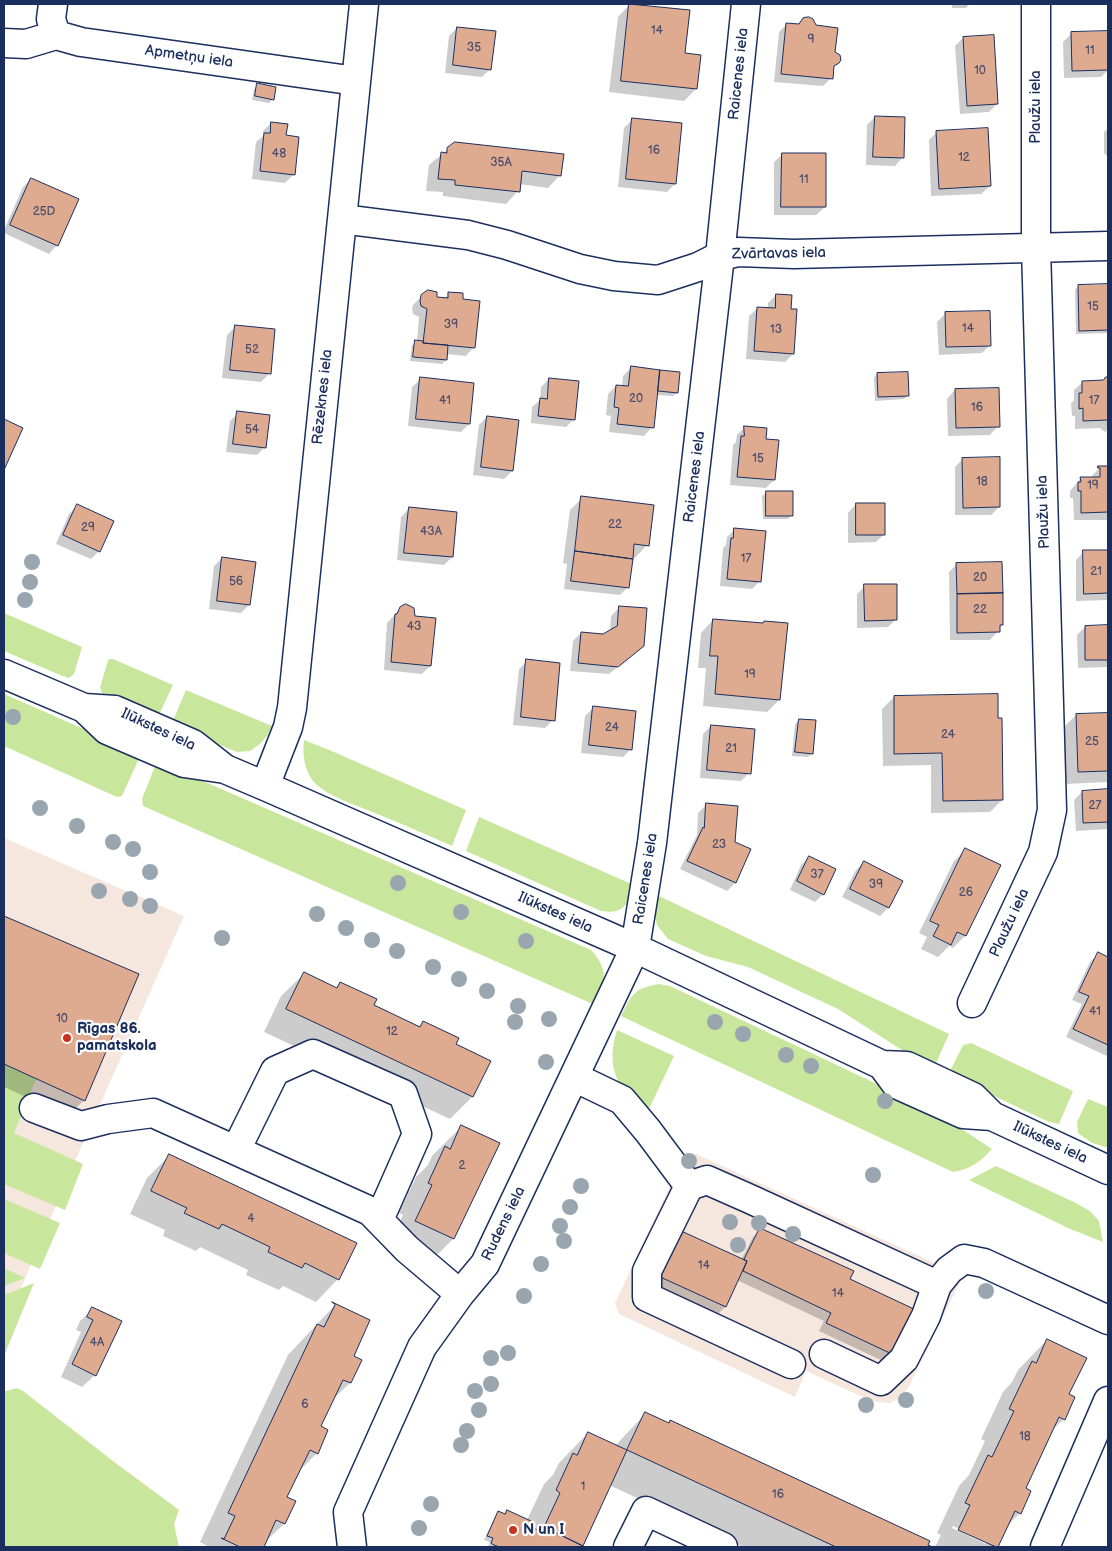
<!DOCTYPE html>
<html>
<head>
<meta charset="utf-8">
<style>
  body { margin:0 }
  #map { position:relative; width:1112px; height:1551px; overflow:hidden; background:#fff; font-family:"Balsamiq Sans",sans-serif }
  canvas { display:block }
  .frame { position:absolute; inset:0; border:5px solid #1b2f5e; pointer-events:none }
</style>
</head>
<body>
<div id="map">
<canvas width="1112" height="1551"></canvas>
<div class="frame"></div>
</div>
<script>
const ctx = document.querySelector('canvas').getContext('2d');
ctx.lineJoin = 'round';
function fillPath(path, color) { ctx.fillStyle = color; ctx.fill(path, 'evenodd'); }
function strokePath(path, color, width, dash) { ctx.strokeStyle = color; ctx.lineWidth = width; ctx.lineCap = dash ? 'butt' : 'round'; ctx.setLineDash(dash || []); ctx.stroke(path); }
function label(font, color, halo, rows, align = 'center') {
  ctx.font = font + ' "Balsamiq Sans",sans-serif'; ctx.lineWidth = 4.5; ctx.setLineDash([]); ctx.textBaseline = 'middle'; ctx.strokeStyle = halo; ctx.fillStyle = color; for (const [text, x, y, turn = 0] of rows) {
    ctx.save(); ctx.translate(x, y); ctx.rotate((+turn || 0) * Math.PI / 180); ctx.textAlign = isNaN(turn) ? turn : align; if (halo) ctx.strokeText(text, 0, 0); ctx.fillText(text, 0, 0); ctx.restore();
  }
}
const built = new Path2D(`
  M4 838 184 916 75 1161 4 1328Z
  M696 1154 963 1276 908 1388 900 1398 890 1403 878 1402 867 1399 806 1371 795 1397 619 1314 615 1303 671 1184 684 1159Z`);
const green = new Path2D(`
  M4 613 82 647 74 674 69 678 60 675 4 651Z
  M110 659H113L173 685 157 719 103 695 100 688 108 660Z
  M186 690 272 726 267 736 260 744 250 751 237 752 171 725Z
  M4 694 141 754 122 796 117 797 4 746Z
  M304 740 327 749 466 810 452 846C425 834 398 822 370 811 353 804 333 798 318 786 305 775 302 756 304 740Z
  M157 761 591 950C610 971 605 982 595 1005L143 806 142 799Z
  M479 817 636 886C628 904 623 915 601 911L466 851Z
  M659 896 949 1034 936 1063 933 1065 919 1061 838 1009 748 967 706 956 668 939 657 925 654 910Z
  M659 984 670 986 936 1112 992 1149C980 1162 971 1169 953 1172L621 1016C632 995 633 988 659 984Z
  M617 1030 674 1056 649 1109C615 1093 606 1064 617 1030Z
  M971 1043 1073 1091 1059 1124 1049 1122 952 1076 951 1069 963 1045Z
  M4 1064 36 1079 14 1133 83 1164 65 1210 4 1184Z
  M1088 1099 1108 1107V1148L1092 1143 1078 1133 1077 1122Z
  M996 1166 1074 1202 1090 1211 1099 1221 1103 1242 1068 1228 969 1180Z
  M4 1199 60 1223 40 1269 4 1253Z
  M4 1268 25 1278 4 1286Z
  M34 1283 4 1356V1295Z
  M17 1388 23 1391 113 1461 179 1510 174 1524 179 1547H4V1390L6 1391Z`);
const shadow = new Path2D(`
  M630 4 684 54 696 89 684 101 609 92 618 17Z
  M952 4H970L966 8H952Z
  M804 19 834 53 838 63 832 68 831 78 823 86 774 82 779 32 787 24 798 25Z
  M457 28 490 69 482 77 445 73 449 36Z
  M1108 32V70L1101 77 1064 78 1063 42 1072 33Z
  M963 38 997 104 989 112 960 114 955 46Z
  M258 85 273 99 269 103 252 100 254 89Z
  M875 117 903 157 895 166 866 165 867 125Z
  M632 120 681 124 675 184 667 192 618 187 624 128Z
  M271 123 285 137 293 175 285 183 252 179 256 142 263 136V131Z
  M1108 128V157L1104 153V132Z
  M937 132 990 186 981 194 931 196 929 140Z
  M448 149 560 175 548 188 519 184 518 191 506 204 443 196V192L426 191 429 165Z
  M783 154 825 207 816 215H774V162Z
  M31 179 57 245 49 254 4 233V230L23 187Z
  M1108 285V333L1076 334 1075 290 1078 286Z
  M449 293 474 347 466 356 446 354V360L442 364 410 361 412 345 417 342 419 317 413 314 412 309 413 305 422 296 444 299Z
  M776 295 790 310 793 354 785 362 746 359 749 316 758 308 768 309V303Z
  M945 314 990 345 982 353 939 355 937 322Z
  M235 327 269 374 261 382 222 378 227 335Z
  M631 368 679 373 677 393 673 396 656 395 652 427 644 436 609 432 611 416 606 415 608 394 616 386 622 387 623 376Z
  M877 374 908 395 904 399 875 401 874 378Z
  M1106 378H1108V429L1105 432 1100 428 1075 429V416H1072L1071 403 1074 400V390L1083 382 1103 381Z
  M421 379 469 424 461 432 408 426 412 387Z
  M549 379 574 419 566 427 531 423 532 407 540 400 541 387Z
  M955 390 998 426 990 435 948 436 947 399Z
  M238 413 265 447 257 455 226 452 230 421Z
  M487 417 512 471 504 479 473 475 479 425Z
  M745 427 765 440 774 480 766 488 730 485 733 445 736 442 737 435Z
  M963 459 999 507 991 515H955V467Z
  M1100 467H1108V520H1074L1073 498H1070V491L1081 478H1092V476Z
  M766 493 791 515 788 519H763L762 496Z
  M582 498 647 545 635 558 632 557 628 587 620 595 564 589 567 564 563 563 570 510Z
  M856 504 884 534 876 542 848 543V513Z
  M77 506 99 551 91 559 56 544 69 514Z
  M409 509 452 557 444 565 397 560 401 517Z
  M735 529 760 581 752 589 720 586 723 548 726 545 727 537Z
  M1108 551V600L1076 601V560L1084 552Z
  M222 558 249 605 241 613 209 609 214 566Z
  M957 564 1002 625 998 628V631L990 640H950L949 572Z
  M865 586 896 619 888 627 857 628V594Z
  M401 608 430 666 422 674 384 670 387 623Z
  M619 608 634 653 609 674 570 671 573 641 581 633 603 635 610 631 611 616Z
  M713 620 762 624 779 700 767 712 703 706 706 668H698L701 633Z
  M1108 626V667L1078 668 1077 635 1085 627Z
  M527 661 553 720 545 728 513 725 519 669Z
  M894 697 1002 800 990 812 931 813V765L883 766 882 709Z
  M593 708 631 749 623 757 581 753 585 716Z
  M1108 714V782L1066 784 1064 727 1076 715Z
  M799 720 812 754 808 757 792 756 795 724Z
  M711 726 749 773 741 781 700 778 703 734Z
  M1108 791V829L1076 831 1074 800 1082 792Z
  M706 805 734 842 750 850 735 883 727 891 680 869 697 835 698 813Z
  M966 849 965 936 953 948 949 946 938 957 921 949 927 937 919 933 954 861Z
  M809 857 823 894 815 902 790 890 801 865Z
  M864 862 902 881 888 908 880 916 842 897 856 870Z
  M4 917 138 974 84 1100 68 1116 4 1087Z
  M1098 954 1108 959V1054L1107 1056 1066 1037 1082 1004 1072 1000 1090 962Z
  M304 974 335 989 340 984 372 1006 418 1028 423 1022 454 1045 472 1097 450 1119 264 1032 281 996Z
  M462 1126 498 1143 453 1239 424 1268 386 1250 403 1215 399 1213 416 1177 428 1165 432 1156Z
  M169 1156 338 1279 316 1302 283 1286 279 1290 246 1275 248 1270 200 1247 196 1251 163 1236 165 1230 130 1214 147 1178Z
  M761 1229 848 1279 914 1310 885 1362 819 1331 824 1321 737 1280 725 1307 717 1315 651 1284 679 1231 741 1260 753 1237Z
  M335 1305 352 1356 360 1360 350 1383 331 1401 319 1427 317 1453 298 1472 286 1498 294 1501 284 1524 265 1542 263 1547H206L207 1546 200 1542 288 1355Z
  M93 1309 120 1321 95 1375 82 1387 61 1377 81 1332 76 1330 80 1321Z
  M1047 1340 1068 1395 1064 1419 1050 1432 1024 1489 1020 1513 1007 1526 997 1547H935L941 1535 937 1533 959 1486 969 1475 985 1441 981 1439 1003 1392 1012 1382 1018 1370ZM953 1526 986 1541V1544L952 1528Z
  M645 1414 668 1424 670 1421 930 1547H744L609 1485 580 1547H488L490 1542 484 1540 495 1517 499 1513 503 1515 507 1511 527 1520 544 1484 553 1475 559 1463 588 1433 615 1446Z`);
const building = new Path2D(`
  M629 4 690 10 685 53 701 55 697 89 621 81Z
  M809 17 813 19 816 25 838 28 835 52 840 55 841 60 839 63 834 66 833 79 781 74 786 23 799 24 803 18Z
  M457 27 496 31 491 70 453 65Z
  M1108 31V70L1072 71 1071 32Z
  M994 35 998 104 967 106 963 37Z
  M257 83 276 87 274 100 255 96Z
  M875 116 905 117 904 158 873 157Z
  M632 118 682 123 676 184 626 179Z
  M271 122 288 124 286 135 299 137 295 175 260 171 264 133H270Z
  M988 128 991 186 939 189 936 131Z
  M455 142 564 154 561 176 522 171 520 192 455 185V180L438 179 441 152 447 153V148Z
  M782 153H826V207H781Z
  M31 178 79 199 58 246 10 225Z
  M1108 284V330L1079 331 1078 285Z
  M428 290 437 292V297L448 298V292L463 293V299L480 301 475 348 423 343 427 309 421 306 420 301 421 295Z
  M776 294 792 295 791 309H797L794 354 754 351 757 307 775 308Z
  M990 311 991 346 946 347 945 312Z
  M235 325 275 329 271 374 230 370Z
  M415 340 423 341V343L448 345 447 360 413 357Z
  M631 366 660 370 654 428 617 424 619 408 614 407 616 385 628 386Z
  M660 370 680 372 678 393 658 391Z
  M908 372 909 396 878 397 877 373Z
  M420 377 474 383 470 424 416 419Z
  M1106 377H1108V420L1083 421V408L1079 409V393H1082V381L1103 380Z
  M549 378 579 381 575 420 538 416 540 398 547 399Z
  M999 388 1000 427 956 428 955 389Z
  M237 411 270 415 266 448 233 444Z
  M487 416 519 420 513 471 481 467Z
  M4 419 23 428 4 470Z
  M744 426 767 428 766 439 779 440 775 480 737 477 741 436H744Z
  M1000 457V507L963 508 962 458Z
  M1098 466H1108V512L1081 513V491H1078V482H1081L1080 477H1100V468H1098Z
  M766 491H793V516H766Z
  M581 496 654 505 649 546 634 544 633 559 575 551Z
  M856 503H885V535H856Z
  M77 504 114 521 100 552 63 535Z
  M409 507 457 512 453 557 404 553Z
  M734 528 766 531 761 582 727 579 731 538H733Z
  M1083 550H1108V593L1084 594Z
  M575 551 633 559 629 588 571 581Z
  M222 557 256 562 250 605 217 601Z
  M1002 562 1003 593 957 594 956 563Z
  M864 584H897V620L865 621Z
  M1003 593V625H1000V632L957 633V594Z
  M406 604 414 608 415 616 436 618 431 666 391 662 395 614H397L400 607Z
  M619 606 647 608 644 646 618 667 578 663 581 632 603 634 617 626Z
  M713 619 763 623 764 621 788 623 780 700 715 694 718 656H710Z
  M1108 625V660H1085V626Z
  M526 659 560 663 555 721 521 717Z
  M998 694V718H1002L1003 800 943 801 942 753 894 754V696Z
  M593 706 636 711 632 750 589 745Z
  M1108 713V771L1078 772 1076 714Z
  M799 719 816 720 813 754 795 752Z
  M711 725 755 729 751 774 707 770Z
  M1108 789V822L1083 823 1082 791Z
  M706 803 738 806 735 842 751 849 736 883 687 861 703 827 704 828Z
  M965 848 1001 865 966 936 957 932 951 945 933 936 939 925 930 921Z
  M809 856 836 869 824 895 797 881Z
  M864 861 903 881 889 908 850 889Z
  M4 916 139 974 85 1101 4 1064Z
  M1098 952 1108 957V1045L1073 1029 1089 996 1079 992Z
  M304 972 337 988 340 982 377 999 374 1005 420 1027 423 1021 459 1038 456 1044 491 1061 473 1097 286 1009Z
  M461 1125 500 1143 454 1239 415 1221 432 1185 428 1183 445 1146 450 1149Z
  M169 1154 357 1243 339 1280 305 1263 302 1268 268 1252 270 1247 222 1224 219 1229 184 1213 187 1208 151 1191Z
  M760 1228 854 1271 850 1279 916 1310 894 1355 826 1323 831 1313 743 1271 747 1261 744 1260Z
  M679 1230 747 1261 726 1307 658 1276Z
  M332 1302 370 1320 354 1356 362 1360 351 1383 343 1380 321 1426 328 1430 318 1454 310 1450 287 1497 296 1501 285 1524 276 1520 264 1547H240L221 1538 224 1539 235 1516 228 1513 317 1324 324 1327 335 1305Z
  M92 1307 122 1321 96 1376 72 1364 93 1320 87 1317Z
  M1047 1339 1087 1358 1069 1394 1075 1397 1065 1420 1059 1417 1026 1488 1031 1491 1021 1514 1015 1511 998 1547H996L958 1530 970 1505 965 1503 988 1455 992 1457 1014 1411 1009 1409 1032 1361 1036 1363Z
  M645 1412 669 1423 670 1420 930 1541 928 1545 933 1547H836L627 1450Z
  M588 1432 627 1450 583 1546 544 1527 560 1493 556 1490 573 1453 577 1455Z
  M507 1510 531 1521 529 1526 542 1532 544 1527 583 1546 582 1547H499L492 1544 491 1543 493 1538 487 1536 498 1511 505 1514Z`);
const minor = new Path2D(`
  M53 4 51 19 56 35
  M56 35 81 42 356 81
  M4 43 26 44 56 35
  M342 219 468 235 507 245 580 269 614 276 658 280 698 267 720 256 738 252 794 254 1108 246
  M4 674 84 708 107 730 184 763 225 769 265 786 635 948 882 1065 907 1066 973 1097 992 1116 1108 1170
  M84 708 115 710 193 744 225 769
  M265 786 288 727 292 708 364 4
  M972 1003 1043 852 1052 810 1036 247V4
  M882 1065 896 1084 963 1114 992 1116
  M574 1077 622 1100 648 1131 689 1186
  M34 1108 81 1126 108 1119 153 1113 370 1211 407 1249 460 1294
  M236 1150 275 1071 313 1054 403 1094 417 1134 379 1220
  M824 1354 881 1381 904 1359 926 1316 937 1285
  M791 1364 647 1297V1271L689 1186 707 1180 750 1199 937 1285 949 1270 964 1259 984 1263 1108 1320
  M352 1547 348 1512 422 1347 460 1294 485 1264 635 948 652 843 720 256 746 4
  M628 1547 646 1511 723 1547
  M1045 1547 1108 1401`);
const trees = [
  [32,562],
  [30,582],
  [25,600],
  [13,717],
  [40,808],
  [77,826],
  [113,842],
  [133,849],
  [150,872],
  [398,883],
  [99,891],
  [130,899],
  [150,906],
  [461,912],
  [317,914],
  [346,928],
  [222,938],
  [372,940],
  [526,941],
  [397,951],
  [433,967],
  [459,979],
  [487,991],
  [518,1006],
  [549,1019],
  [515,1022],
  [715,1022],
  [743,1034],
  [786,1055],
  [546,1062],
  [811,1066],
  [885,1101],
  [689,1161],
  [873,1175],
  [581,1186],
  [570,1207],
  [730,1222],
  [759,1223],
  [560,1226],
  [793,1234],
  [564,1241],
  [738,1245],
  [541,1264],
  [986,1291],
  [524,1296],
  [508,1353],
  [491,1358],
  [491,1384],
  [475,1391],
  [906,1400],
  [866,1405],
  [479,1410],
  [467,1431],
  [461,1445],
  [431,1504],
  [419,1528]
];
const markers = [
  [67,1038,5,"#c8321e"],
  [513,1530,5,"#c8321e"]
];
const numberNames = [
  ["14",657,31],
  ["9",811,40],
  ["35",474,48],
  ["11",1090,51],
  ["10",980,71],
  ["16",654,151],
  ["48",279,154],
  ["12",964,158],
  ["35A",501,163],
  ["11",804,180],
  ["25D",44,212],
  ["15",1093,307],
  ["39",451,325],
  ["14",968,329],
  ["13",776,330],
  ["52",252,350],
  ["20",636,399],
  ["41",445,401],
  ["17",1094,401],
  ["16",977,408],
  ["54",252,430],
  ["15",758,459],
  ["18",982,482],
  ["19",1093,486],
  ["22",615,525],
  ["29",88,528],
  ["43A",431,532],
  ["17",746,559],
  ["21",1096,572],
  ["20",980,578],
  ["56",236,582],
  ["22",980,610],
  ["43",414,627],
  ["19",750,675],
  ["24",612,728],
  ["24",948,735],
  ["25",1092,742],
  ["21",731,749],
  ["27",1095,806],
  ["23",719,845],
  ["37",817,875],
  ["39",876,885],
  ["26",966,893],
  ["41",1095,1012],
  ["10",62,1019],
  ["12",392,1032],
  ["2",462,1166],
  ["4",251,1219],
  ["14",704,1266],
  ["14",838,1294],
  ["4A",97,1343],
  ["6",305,1405],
  ["18",1025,1437],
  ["1",583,1487],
  ["16",778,1495]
];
const streetNames = [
  ["Apmetņu iela",189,57,8],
  ["Raicenes iela",739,74,-84],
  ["Plaužu iela",1036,107,-90],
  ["Zvārtavas iela",779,254,-1],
  ["Rēzeknes iela",323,397,-84],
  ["Raicenes iela",695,477,-83],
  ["Plaužu iela",1044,512,-92],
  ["Ilūkstes iela",158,730,25],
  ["Raicenes iela",646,879,-81],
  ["Ilūkstes iela",555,913,24],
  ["Plaužu iela",1010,923,-65],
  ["Ilūkstes iela",1050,1143,25],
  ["Rudens iela",504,1224,-64]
];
const poiNames = [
  ["Rīgas 86.",77,1029],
  ["pamatskola",77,1046],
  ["N un I",523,1530]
];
fillPath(built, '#f5e6de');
fillPath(green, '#c9e69d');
fillPath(shadow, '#0003');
fillPath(building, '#deab91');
strokePath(building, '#1b2f5e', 1);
strokePath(minor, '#1b2f5e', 31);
strokePath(minor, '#fff', 28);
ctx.fillStyle = '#99a6af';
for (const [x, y] of trees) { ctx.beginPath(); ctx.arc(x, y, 8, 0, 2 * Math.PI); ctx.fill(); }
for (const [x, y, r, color] of markers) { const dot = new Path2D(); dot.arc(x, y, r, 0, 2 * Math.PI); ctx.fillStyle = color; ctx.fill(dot); strokePath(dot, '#fff', 2); }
label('12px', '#4c4e6b', null, numberNames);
label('15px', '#1b2f5e', '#fff', streetNames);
label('bold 15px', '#1b2f5e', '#fff', poiNames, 'left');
</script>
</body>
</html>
